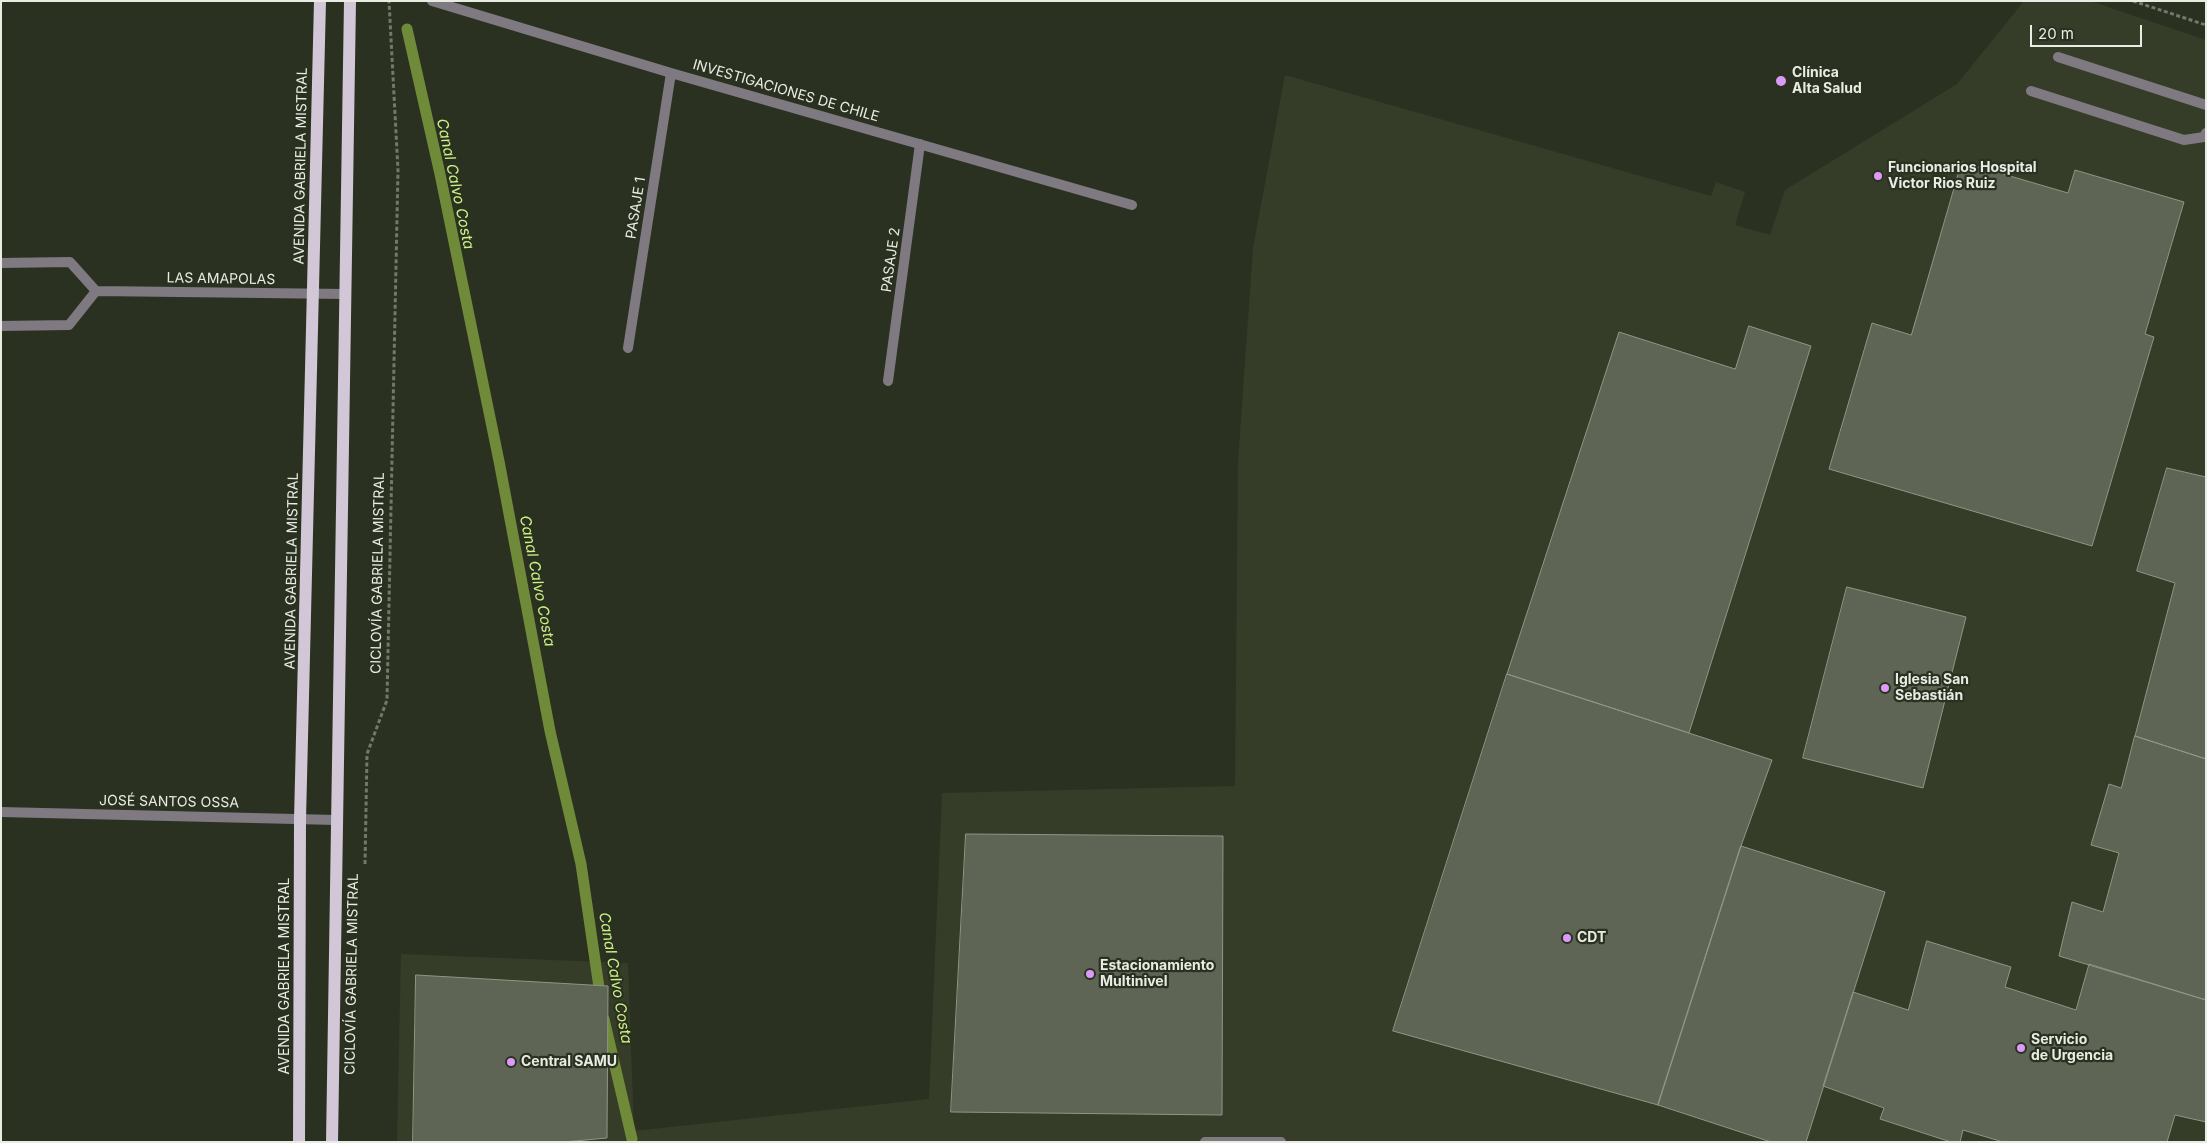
<!DOCTYPE html>
<html>
<head>
<meta charset="utf-8">
<style>
  body { margin:0 }
  #map { position:relative; width:2207px; height:1143px; overflow:hidden; background:#2b3121; font-family:Inter,sans-serif }
  canvas { display:block }
  .frame { position:absolute; inset:0; border:2px solid #e8ece2; pointer-events:none }
  .scale { position:absolute; left:2030px; top:25px; width:112px; height:22px; box-sizing:border-box; border:2px solid #e8ece2; border-top:0; padding-left:6px; font-size:15px; line-height:18px; white-space:nowrap; color:#e8ece2; -webkit-text-stroke:4px #2b3121; paint-order:stroke }
</style>
</head>
<body>
<div id="map">
<canvas width="2207" height="1143"></canvas>
<div class="frame"></div>
<div class="scale">20 m</div>
</div>
<script>
const ctx = document.querySelector('canvas').getContext('2d');
ctx.lineJoin = 'round';
function fillPath(path, color) { ctx.fillStyle = color; ctx.fill(path, 'evenodd'); }
function strokePath(path, color, width, dash) { ctx.strokeStyle = color; ctx.lineWidth = width; ctx.lineCap = dash ? 'butt' : 'round'; ctx.setLineDash(dash || []); ctx.stroke(path); }
function label(font, color, halo, rows, align = 'center') {
  ctx.font = font + ' Inter,sans-serif'; ctx.lineWidth = 4.5; ctx.setLineDash([]); ctx.textBaseline = 'middle'; ctx.strokeStyle = halo; ctx.fillStyle = color; for (const [text, x, y, turn = 0] of rows) {
    ctx.save(); ctx.translate(x, y); ctx.rotate((+turn || 0) * Math.PI / 180); ctx.textAlign = isNaN(turn) ? turn : align; if (halo) ctx.strokeText(text, 0, 0); ctx.fillText(text, 0, 0); ctx.restore();
  }
}
const built = new Path2D(`
  M2024 1H2090L2206 40V1142H397L401 954 628 963 634 1131 929 1099 942 793 1235 786 1238 462 1253 248 1285 75 1711 196 1716 182 1745 192 1735 225 1770 235 1785 190 1957 84Z`);
const stream = new Path2D(`
  M407 29 440 174 499 461 550 731 581 864 601 1001
  M604 1019 632 1139`);
const building = new Path2D(`
  M1962 162 2068 193 2075 170 2184 202 2145 334 2154 337 2092 546 1829 469 1872 323 1911 335Z
  M1749 326 1811 346 1689 733 1507 674 1619 332 1735 369Z
  M2167 468 2206 477V759L2135 736 2175 583 2137 571Z
  M1847 587 1966 617 1923 788 1803 758Z
  M1507 674 1772 760 1741 846 1658 1105 1393 1031Z
  M2135 736 2206 759V1000L2059 956 2072 902 2103 912 2119 853 2091 845 2109 784 2121 788Z
  M966 834 1223 836 1222 1115 951 1112Z
  M1741 846 1885 892 1806 1142H1771L1658 1105Z
  M1927 941 2011 967 2005 987 2076 1010 2089 964 2206 1000V1122L2175 1115 2167 1142H2003L1963 1130 1960 1142H1951L1880 1119 1884 1108 1823 1086 1853 992 1908 1010Z
  M416 975 608 986 607 1138 564 1142H413Z`);
const path = new Path2D(`
  M2133 1 2206 25
  M365 864 367 754 387 700 398 170 389 1`);
const service = new Path2D(`
  M2058 57 2206 105
  M2031 91 2184 140 2204 137 2206 133
  M1205 1142H1281`);
const minor = new Path2D(`
  M432 1 671 73 1132 205
  M1 263 70 262 96 291 345 294
  M1 326 69 325 96 291
  M628 348 671 73
  M888 381 920 144`);
const tertiary = new Path2D(`
  M1 812 337 820`);
const primary = new Path2D(`
  M299 1142 300 819 320 1
  M332 1142 350 1`);
const markers = [
  [1781,81,6,"#da9af6"],
  [1878,176,5,"#da9af6"],
  [1885,688,5,"#da9af6"],
  [1567,938,5,"#da9af6"],
  [1090,974,5,"#da9af6"],
  [2021,1048,5,"#da9af6"],
  [511,1062,5,"#da9af6"]
];
const poiNames = [
  ["Clínica",1792,73],
  ["Alta Salud",1792,89],
  ["Funcionarios Hospital",1888,168],
  ["Victor Rios Ruiz",1888,184],
  ["Iglesia San",1895,680],
  ["Sebastián",1895,696],
  ["CDT",1577,938],
  ["Estacionamiento",1100,966],
  ["Multinivel",1100,982],
  ["Servicio",2031,1040],
  ["de Urgencia",2031,1056],
  ["Central SAMU",521,1062]
];
const streetNames = [
  ["INVESTIGACIONES DE CHILE",786,91,16],
  ["AVENIDA GABRIELA MISTRAL",301,166,-89],
  ["PASAJE 1",636,208,-81],
  ["PASAJE 2",891,260,-82],
  ["LAS AMAPOLAS",221,279,1],
  ["AVENIDA GABRIELA MISTRAL",292,571,-89],
  ["CICLOVÍA GABRIELA MISTRAL",378,573,-89],
  ["JOSÉ SANTOS OSSA",169,802,1],
  ["CICLOVÍA GABRIELA MISTRAL",352,974,-89],
  ["AVENIDA GABRIELA MISTRAL",285,976,-90]
];
const waterNames = [
  ["Canal Calvo Costa",455,184,78],
  ["Canal Calvo Costa",537,581,79],
  ["Canal Calvo Costa",615,978,80]
];
fillPath(built, '#353d28');
strokePath(stream, '#6f8a38', 11);
fillPath(building, '#5e6554');
strokePath(building, '#8f9684', 1);
strokePath(path, '#72786a', 3, [4, 2.5]);
strokePath(service, '#7f7a82', 10);
strokePath(minor, '#7f7a82', 10);
strokePath(tertiary, '#7f7a82', 10);
strokePath(primary, '#d1c7d6', 12);
for (const [x, y, r, color] of markers) { const dot = new Path2D(); dot.arc(x, y, r, 0, 2 * Math.PI); ctx.fillStyle = color; ctx.fill(dot); strokePath(dot, '#2b3121', 2); }
label('bold 14px', '#e8ece2', '#2b3121', poiNames, 'left');
label('14px', '#e8ece2', '#2b3121', streetNames);
label('italic 15px', '#ccf284', '#2b3121', waterNames);
</script>
</body>
</html>
